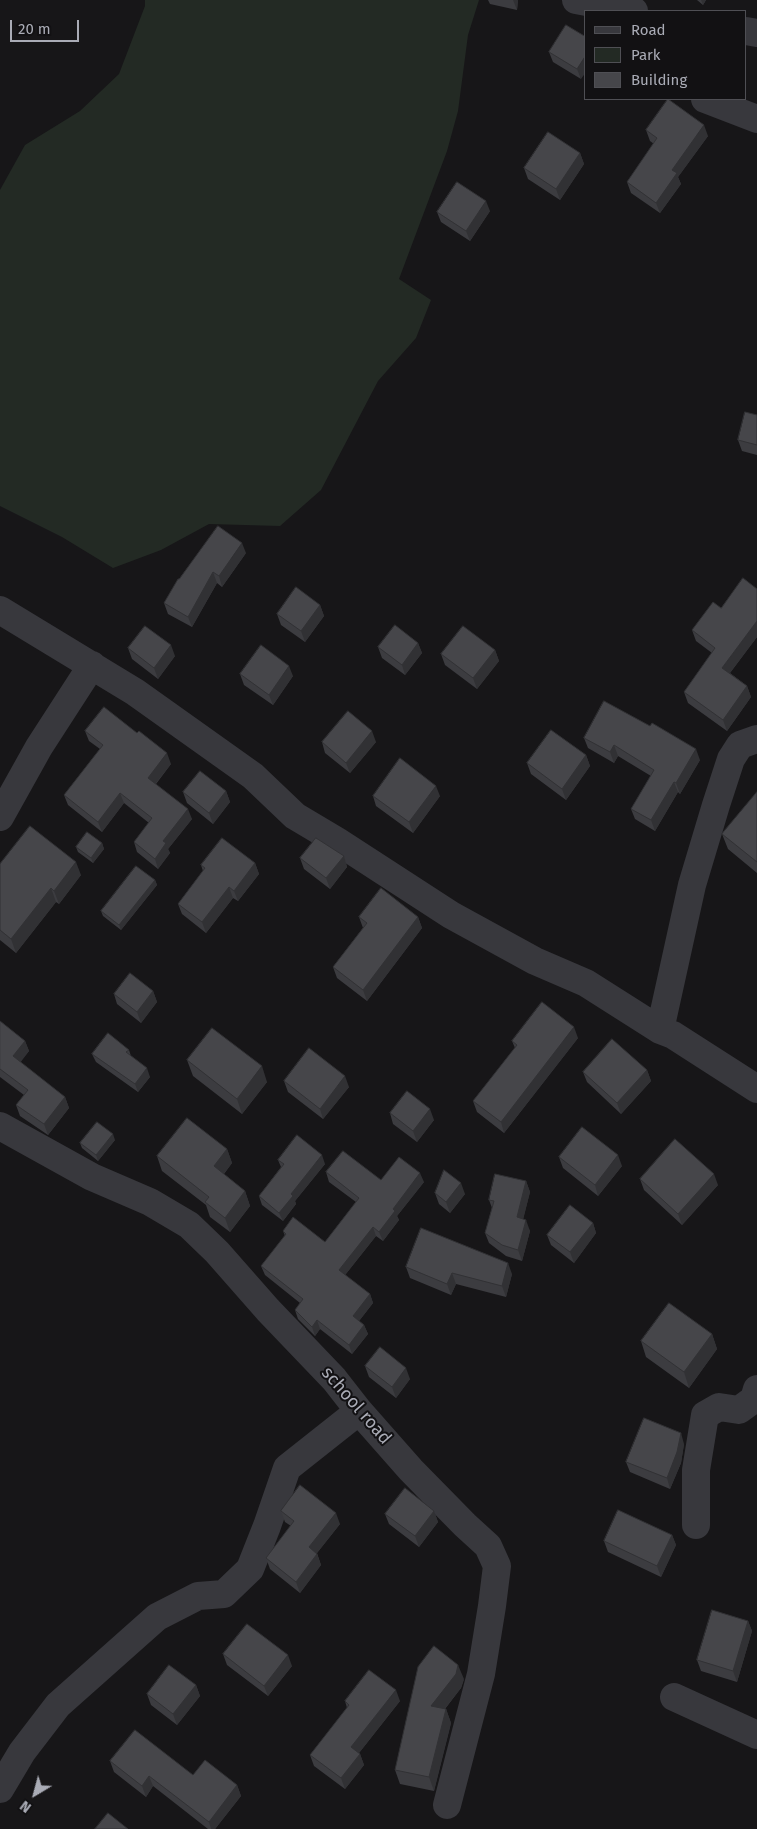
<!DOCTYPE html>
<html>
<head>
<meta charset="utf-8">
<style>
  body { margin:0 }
  #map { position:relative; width:757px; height:1829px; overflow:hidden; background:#171618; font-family:"Fira Sans",sans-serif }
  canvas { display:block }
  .legend { position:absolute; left:584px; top:10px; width:162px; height:90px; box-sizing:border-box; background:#121113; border:1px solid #4f4f54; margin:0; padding:6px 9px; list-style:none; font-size:15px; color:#aaacb6 }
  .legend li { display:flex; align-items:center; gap:10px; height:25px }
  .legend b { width:25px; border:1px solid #4f4f54 }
  .north { position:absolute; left:10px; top:1769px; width:50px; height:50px; -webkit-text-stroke:4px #121113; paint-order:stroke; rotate:217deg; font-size:14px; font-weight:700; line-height:20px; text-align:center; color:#aaacb6 }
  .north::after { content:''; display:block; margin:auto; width:18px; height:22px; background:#aaacb6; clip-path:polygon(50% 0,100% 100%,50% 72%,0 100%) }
  .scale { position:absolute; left:10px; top:20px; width:69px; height:22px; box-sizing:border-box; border:2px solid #aaacb6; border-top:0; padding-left:6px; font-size:15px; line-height:18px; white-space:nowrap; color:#aaacb6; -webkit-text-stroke:4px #121113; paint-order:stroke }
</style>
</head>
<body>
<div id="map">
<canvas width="757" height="1829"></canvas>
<ul class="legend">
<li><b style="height:6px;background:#38383d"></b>Road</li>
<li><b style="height:14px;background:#232a24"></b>Park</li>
<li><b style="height:14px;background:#46464a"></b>Building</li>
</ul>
<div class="north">N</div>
<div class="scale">20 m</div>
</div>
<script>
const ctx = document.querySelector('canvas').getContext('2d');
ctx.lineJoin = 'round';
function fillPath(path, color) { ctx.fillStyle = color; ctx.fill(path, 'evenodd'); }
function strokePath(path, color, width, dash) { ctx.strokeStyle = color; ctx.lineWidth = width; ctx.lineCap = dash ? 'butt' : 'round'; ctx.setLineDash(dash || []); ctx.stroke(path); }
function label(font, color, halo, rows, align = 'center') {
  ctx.font = font + ' "Fira Sans",sans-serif'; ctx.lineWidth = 4; ctx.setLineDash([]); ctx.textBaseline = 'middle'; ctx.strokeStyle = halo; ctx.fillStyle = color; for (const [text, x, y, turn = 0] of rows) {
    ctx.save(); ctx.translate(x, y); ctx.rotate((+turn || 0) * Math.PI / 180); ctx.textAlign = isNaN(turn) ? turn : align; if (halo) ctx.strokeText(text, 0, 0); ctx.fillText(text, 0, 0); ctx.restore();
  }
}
const green = new Path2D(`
  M145 0H479L468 35 458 111 447 151 399 279 431 300 416 338 378 381 321 490 280 526 209 524 161 550 113 568 62 537 0 506V190L25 145 80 111 119 74 145 6Z`);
const minor = new Path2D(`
  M576 0 634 11
  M746 31 757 33
  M705 99 757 119
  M0 610 135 692 253 776 295 816 337 841 451 915 535 961 586 983 660 1030 673 1035 757 1089
  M0 817 39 747 92 665
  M660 1030 692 885 716 805 731 759 740 745 757 739
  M0 1126 92 1177 150 1202 189 1225 217 1252 268 1310 334 1379 359 1411 411 1470 465 1525 488 1546 497 1566 492 1606 481 1674 447 1805
  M696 1525V1470L705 1415 719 1407 739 1410 754 1399 757 1389
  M674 1697 757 1735
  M0 1789 22 1752 58 1705 157 1617 198 1596 224 1594 250 1569 267 1526 287 1468 359 1411`);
const wall = new Path2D(`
  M488 0H518L517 10 490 4Z
  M697 0H706L703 5Z
  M566 25 581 79 553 62 549 52Z
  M646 130 708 136 678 177 681 184 660 213 631 193 627 182 654 144 650 141Z
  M580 153 584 164 560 200 528 179 524 168Z
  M490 211 470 241 441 222 437 212Z
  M757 415V455L742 451 738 440Z
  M246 553 222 587 217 583 192 627 168 614 164 603 179 579Z
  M757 589V637L730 673 747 686 751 697 727 731 688 703 684 692 712 653 696 641 692 630 721 608Z
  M320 605 324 616 305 642 281 625 277 614Z
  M418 643 422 653 405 675 382 658 378 647Z
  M128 648 175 656 158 679 132 659Z
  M495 650 499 661 477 689 445 665 441 654Z
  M240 674 293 676 273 705 244 685Z
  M85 731 171 764 156 784 192 819 168 849 170 853 158 869 137 852 134 842 149 823 124 803 102 832 68 805 64 795 100 749 89 741Z
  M584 738 700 760 680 794 678 792 655 831 635 819 631 809 651 776 618 756 614 763 588 748Z
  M322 742H376L350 773 325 753Z
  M586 755 590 766 566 800 531 774 527 763Z
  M226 791 230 802 213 824 187 803 183 792Z
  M757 792V873L728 849 722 834Z
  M373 796H440L413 833 376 806Z
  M102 843 104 849 93 863 78 852 76 847Z
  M344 856 347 867 330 889 304 869 300 858Z
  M255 863 259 874 238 901 233 898 206 933 182 914 178 904 203 871 201 865Z
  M0 864 81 875 59 904 56 902 16 953 0 940Z
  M155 880 157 885 121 930 103 916 101 911Z
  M359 917H418L422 928 367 1001 337 978 333 967 363 928Z
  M153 991 157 1002 141 1023 117 1004 114 994Z
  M0 1021 25 1041 29 1051 20 1062 65 1097 69 1108 48 1135 20 1116 16 1105 24 1095 0 1077Z
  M578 1038 504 1133 477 1112 473 1101 515 1048 512 1041Z
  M129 1050 131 1056 150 1077 138 1092 96 1062 92 1054Z
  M187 1060 267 1082 242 1114 193 1076Z
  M647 1070 651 1081 621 1114 587 1082 583 1072Z
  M284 1081 349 1087 323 1119 288 1092Z
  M390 1113 434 1120 417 1142 393 1124Z
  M115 1140 98 1161 82 1148 80 1143Z
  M227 1149 232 1163 224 1174 245 1191 250 1206 230 1232 210 1217 206 1205 162 1171 157 1156Z
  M559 1157 622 1166 598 1196 563 1168Z
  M278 1160 325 1164 295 1201 296 1204 283 1221 262 1205 259 1196 281 1167Z
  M326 1172 381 1180 424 1182 397 1216 399 1220 383 1241 376 1236 345 1275 370 1294 373 1303 359 1321 364 1325 368 1334 352 1354 320 1329 315 1336 298 1319 295 1310 300 1303 265 1275 261 1266 285 1236 283 1231 325 1242 356 1202 329 1182Z
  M640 1179 718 1185 682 1225 644 1190Z
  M526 1181 530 1192 523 1219 530 1231 522 1261 506 1256 489 1243 485 1233 492 1208 489 1200Z
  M435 1193 465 1194 450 1213 439 1204Z
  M593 1223 596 1233 574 1263 551 1245 547 1235Z
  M406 1267 512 1274 506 1297 456 1284 451 1295 410 1278Z
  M712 1334 717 1349 689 1388 646 1357 641 1341Z
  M365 1366 410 1379 396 1398 369 1377Z
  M684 1444 681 1463 670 1489 630 1472 626 1462Z
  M281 1511 340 1524 317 1553 321 1565 300 1593 270 1569 266 1558 291 1526 285 1522Z
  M434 1511 438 1522 419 1547 389 1524 385 1514Z
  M672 1535 676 1545 661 1577 608 1552 604 1541Z
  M748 1621 752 1631 737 1682 701 1671 697 1660Z
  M223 1654 292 1666 268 1696 227 1665Z
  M464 1679 461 1688 445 1709H446L451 1723 434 1791 400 1784 395 1770Z
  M196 1685 200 1696 177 1725 151 1705 147 1694Z
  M345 1701H400L359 1753 360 1754 364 1765 345 1789 314 1766 310 1755 347 1708Z
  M110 1761 193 1775 237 1785 241 1796 215 1829H208L153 1786 146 1797 114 1772Z`);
const shadedWall = new Path2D(`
  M513 0H518L517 10Z
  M701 0H706L703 5Z
  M586 55V72L581 79 577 69Z
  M704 125 708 136 678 177 681 184 660 213 656 203 672 170Z
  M580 153 584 164 560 200 556 189Z
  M486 201 490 211 470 241 466 231Z
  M242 543 246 553 222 587 219 576Z
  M213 572 217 583 192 627 188 617Z
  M320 605 324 616 305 642 301 631Z
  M757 621V637L726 678 722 668Z
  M418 643 422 653 405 675 402 665Z
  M171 645 175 656 158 679 154 668Z
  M495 650 499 661 477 689 473 678Z
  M289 666 293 676 273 705 269 695Z
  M747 686 751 697 727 731 723 720Z
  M372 731 376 742 350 773 346 763Z
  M614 745 618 756 614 763 610 752Z
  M696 749 700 760 680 794 676 783Z
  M167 753 171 764 152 788 148 778Z
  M586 755 590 766 566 800 562 789Z
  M674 782 678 792 655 831 651 820Z
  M436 786 440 796 413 833 409 822Z
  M226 791 230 802 213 824 209 813Z
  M120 793 124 803 102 832 98 822Z
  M188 809 192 819 168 849 170 853 158 869 155 859 163 841Z
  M102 843 104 849 93 863 91 858Z
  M344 856 347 867 330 889 326 878Z
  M76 862 81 875 59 904 54 891Z
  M255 863 259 874 238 901 234 891Z
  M155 880 157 885 121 930 119 925Z
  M229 887 233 898 206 933 202 922Z
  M51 888 56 902 16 953 11 939Z
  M418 917 422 928 367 1001 363 990Z
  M153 991 157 1002 141 1023 137 1012Z
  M574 1027 578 1038 504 1133 501 1122Z
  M25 1041 29 1051 17 1067 13 1056Z
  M262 1066 267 1082 242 1114 237 1099Z
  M147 1068 150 1077 138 1092 135 1084Z
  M647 1070 651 1081 621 1114 617 1103Z
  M345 1076 349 1087 323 1119 320 1109Z
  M65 1097 69 1108 48 1135 44 1124Z
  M430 1109 434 1120 417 1142 413 1131Z
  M113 1134 115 1140 98 1161 96 1155Z
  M227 1149 232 1163 219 1180 214 1166Z
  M322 1155 325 1164 295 1201 296 1204 283 1221 279 1213 291 1194Z
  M618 1155 622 1166 598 1196 595 1185Z
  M420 1173 424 1182 397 1216 399 1220 383 1241 379 1232 393 1209Z
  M714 1174 718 1185 682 1225 678 1214Z
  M526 1181 530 1192 521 1228 517 1217Z
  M461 1183 465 1194 450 1213 446 1202Z
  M245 1191 250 1206 230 1232 225 1218Z
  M526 1220 530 1231 522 1261 518 1250Z
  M593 1223 596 1233 574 1263 570 1252Z
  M373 1227 376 1236 342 1279 339 1270Z
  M508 1263 512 1274 506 1297 502 1286Z
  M452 1273 456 1284 451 1295 447 1284Z
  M370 1294 373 1303 356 1325 353 1316Z
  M317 1320 320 1329 315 1336 312 1327Z
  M364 1325 368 1334 352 1354 349 1345Z
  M712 1334 717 1349 689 1388 684 1372Z
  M406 1368 410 1379 396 1398 392 1387Z
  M681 1433 684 1444 681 1463 670 1489 667 1478Z
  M434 1511 438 1522 419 1547 415 1536Z
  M336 1513 340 1524 313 1558 309 1547Z
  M672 1535 676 1545 661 1577 657 1566Z
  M317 1554 321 1565 300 1593 296 1582Z
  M748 1621 752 1631 737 1682 733 1671Z
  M288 1655 292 1666 268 1696 264 1686Z
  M458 1665 464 1679 461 1688 436 1720 431 1706Z
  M196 1685 200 1696 177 1725 173 1714Z
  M396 1690 400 1701 355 1758 351 1747Z
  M446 1709 451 1723 434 1791 429 1777Z
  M360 1754 364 1765 345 1789 341 1778Z
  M149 1776 153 1786 146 1797 142 1786Z
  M237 1785 241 1796 215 1829H211L209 1822Z`);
const building = new Path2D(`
  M566 25 586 37V55L577 69 549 52Z
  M668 99 704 125 672 170 677 173 656 203 627 182 657 138 646 130Z
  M548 132 580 153 556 189 524 168Z
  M457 182 486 201 466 231 437 212Z
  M745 412 757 415V445L738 440Z
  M218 526 242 543 219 576 213 572 188 617 164 603 178 579H179Z
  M743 578 757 589V621L722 668 747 686 723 720 684 692 715 648 692 630 713 602 721 608Z
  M296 587 320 605 301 631 277 614Z
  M395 625 418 643 402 665 378 647Z
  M145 626 171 645 154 668 128 648Z
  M463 626 495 650 473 678 441 654Z
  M261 645 289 666 269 695 240 674Z
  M604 701 650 726 652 723 696 749 676 783 674 782 651 820 631 809 654 770 614 745 610 752 584 738Z
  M104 707 137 733 139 731 167 753 148 778 188 809 163 841 166 843 155 859 134 842 152 818 120 793 98 822 64 795 103 745 85 731Z
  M348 711 372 731 346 763 322 742Z
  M551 730 586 755 562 789 527 763Z
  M400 758 436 786 409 822 373 796Z
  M200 771 226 791 209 813 183 792Z
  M757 792V862L722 834Z
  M30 826 76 862 54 891 51 888 11 939 0 930V864Z
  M87 832 102 843 91 858 76 847Z
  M222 838 255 863 234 891 229 887 202 922 178 904 205 868 201 865Z
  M316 838 344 856 326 878 300 858Z
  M136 866 155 880 119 925 101 911Z
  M381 888 418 917 363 990 333 967 367 923 359 917Z
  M130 973 153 991 137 1012 114 994Z
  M542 1002 574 1027 501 1122 473 1101 517 1045 512 1041Z
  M0 1021 25 1041 13 1056 65 1097 44 1124 16 1105 28 1090 0 1069Z
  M212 1028 262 1066 237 1099 187 1060Z
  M108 1033 129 1050 126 1052 147 1068 135 1084 92 1054Z
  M612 1039 647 1070 617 1103 583 1072Z
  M309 1048 345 1076 320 1109 284 1081Z
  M407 1091 430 1109 413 1131 390 1113Z
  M187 1118 227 1149 214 1166 245 1191 225 1218 205 1202 209 1197 157 1156Z
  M97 1122 113 1134 96 1155 80 1143Z
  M582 1127 618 1155 595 1185 559 1157Z
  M297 1135 322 1155 291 1194 293 1196 279 1213 259 1196 284 1164 278 1160Z
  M675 1139 714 1174 678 1214 640 1179Z
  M343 1151 381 1180 399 1157 420 1173 393 1209 395 1211 379 1232 373 1227 339 1270 370 1294 353 1316 364 1325 349 1345 317 1320 312 1327 295 1310 303 1299 261 1266 286 1234 283 1231 293 1217 325 1242 359 1198 326 1172Z
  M444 1170 461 1183 446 1202 435 1193Z
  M495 1174 526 1181 517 1217 526 1220 518 1250 502 1245 485 1233 494 1201 489 1200Z
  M570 1205 593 1223 570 1252 547 1235Z
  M421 1228 508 1263 502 1286 452 1273 447 1284 406 1267Z
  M669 1303 712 1334 684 1372 641 1341Z
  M380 1347 406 1368 392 1387 365 1366Z
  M644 1418 681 1433 677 1452 667 1478 626 1462Z
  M300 1485 336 1513 309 1547 317 1554 296 1582 266 1558 294 1521 281 1511Z
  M405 1488 434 1511 415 1536 385 1514Z
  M618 1510 672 1535 657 1566 604 1541Z
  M712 1610 748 1621 733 1671 697 1660Z
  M247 1624 288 1655 264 1686 223 1654Z
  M434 1646 458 1665 456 1674 431 1706 446 1709 429 1777 395 1770 418 1667Z
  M169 1665 196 1685 173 1714 147 1694Z
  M369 1670 396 1690 351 1747 360 1754 341 1778 310 1755 349 1705 345 1701Z
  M135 1730 193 1775 205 1760 237 1785 209 1822 149 1776 142 1786 110 1761Z
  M108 1813 128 1829H95Z`);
const streetNames = [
  ["school road",356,1406,49]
];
fillPath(green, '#232a24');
strokePath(minor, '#38383d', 28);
fillPath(wall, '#3c3c40');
fillPath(shadedWall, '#313134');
fillPath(building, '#46464a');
strokePath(building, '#313134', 1);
label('18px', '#aaacb6', '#121113', streetNames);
</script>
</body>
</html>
